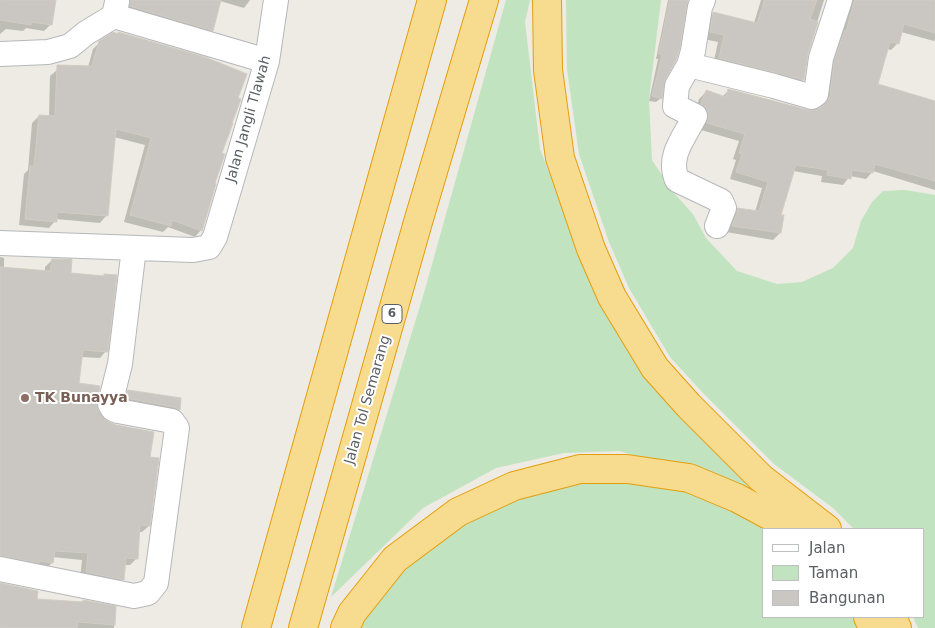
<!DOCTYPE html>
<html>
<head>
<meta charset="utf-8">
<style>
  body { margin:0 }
  #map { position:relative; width:935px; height:628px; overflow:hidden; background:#edebe3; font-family:"DejaVu Sans",sans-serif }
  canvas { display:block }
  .legend { position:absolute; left:762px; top:528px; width:162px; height:90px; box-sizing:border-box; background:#fff; border:1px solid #bdbfc1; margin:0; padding:6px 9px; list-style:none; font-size:15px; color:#5b5e63 }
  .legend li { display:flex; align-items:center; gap:10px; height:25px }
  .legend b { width:25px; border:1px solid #bdbfc1 }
</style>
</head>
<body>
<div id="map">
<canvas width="935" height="628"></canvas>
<ul class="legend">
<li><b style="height:6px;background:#fff"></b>Jalan</li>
<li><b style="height:14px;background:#c1e3c0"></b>Taman</li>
<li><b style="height:14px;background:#cac7c2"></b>Bangunan</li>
</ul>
</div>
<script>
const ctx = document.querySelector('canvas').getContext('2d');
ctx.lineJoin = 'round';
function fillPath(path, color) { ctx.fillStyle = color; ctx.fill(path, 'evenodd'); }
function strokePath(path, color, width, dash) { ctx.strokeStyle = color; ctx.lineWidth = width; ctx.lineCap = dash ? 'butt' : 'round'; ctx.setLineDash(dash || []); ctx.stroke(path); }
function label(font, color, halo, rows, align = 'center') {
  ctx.font = font + ' "DejaVu Sans",sans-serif'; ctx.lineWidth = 4; ctx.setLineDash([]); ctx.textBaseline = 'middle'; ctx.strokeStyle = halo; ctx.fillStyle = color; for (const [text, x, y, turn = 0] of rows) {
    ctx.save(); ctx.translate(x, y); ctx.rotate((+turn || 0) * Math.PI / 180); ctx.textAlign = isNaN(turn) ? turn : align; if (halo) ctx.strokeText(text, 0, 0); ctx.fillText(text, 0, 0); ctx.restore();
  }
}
const green = new Path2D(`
  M506 0H530L525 22 540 149 594 290 763 490 619 451 564 453 496 468 423 508 331 597 424 293Z
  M566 0H661L649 99 652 160 672 191 693 214 706 238 737 271 777 284 802 282 833 268 853 248 861 221 872 202 883 191 905 190 935 195V628H918L913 617H924V529H854L833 508 774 464 703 393 670 357 629 288 609 242 579 154 567 69Z
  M582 480H626L685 489 772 529H764V617H855L861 628H358L403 567 464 522 518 496Z`);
const shadow = new Path2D(`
  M0 0H54L51 24 44 31 26 28 23 31 6 29 0 34Z
  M122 0H250L244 8 220 1 212 30 206 36 125 12Z
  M668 0H687L664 79 661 98 656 102 649 101 658 59H656Z
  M761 0H824L807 54 803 80 796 86 713 65 718 42 704 39 707 20 714 13 754 23Z
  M845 0H935V39L934 41 901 32 897 44 891 50 886 49 876 85 935 102V190L873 171 866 179 850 176 843 185 821 182 822 176 793 171 779 216H782L780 233 773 240 726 232 731 216 737 209 755 212 762 188 730 179 736 160 733 159 739 141 701 130 695 111 699 99 706 92 722 97 729 90 808 111 815 112 822 108 828 69Z
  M119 33 237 99 220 154 201 230 195 237 168 227 163 232 124 222 145 145 114 137 106 216 100 223 56 219 55 221 49 228 19 225 24 174 28 170 32 123 39 116 49 117 50 76 57 70 88 67 93 49 100 42Z
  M0 257 4 258V268L45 272V267L52 260 69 274 102 277 104 275 106 351 100 358 81 357 78 384 95 401 97 411 107 422 149 458V526L142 532H139L137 558 130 565H124L123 579 116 586 80 579 82 560 52 557V563L45 569 0 562Z
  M128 391 180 399 178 410 173 416 120 404 122 397Z
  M0 584 36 600 81 603 83 601 115 607 114 628H0Z`);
const building = new Path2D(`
  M0 0H56L52 25 31 22V25L0 20Z
  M130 0H221L213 31 130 6Z
  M670 0H688L680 48 676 60 665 80 662 99 652 96 662 55 659 54Z
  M765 0H817L810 19 818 22 808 54 804 80 719 58 724 35 710 32 713 12 757 23Z
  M855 0H935V33L904 24 899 44 890 42 878 84 935 101V181L875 164 873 173 852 170 851 179 827 175 828 170 796 165 781 215H784L781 233 732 226 737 213V208L759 211 768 182 736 172 742 154 739 153 745 134 707 123 709 115 706 108 701 104 706 90 726 97 728 89 808 110H815L820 108 828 101 830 96 834 61 845 30 846 31Z
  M113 32 118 34V32L205 57 247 74 238 98 241 99 232 123H233L222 153 225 154 215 183 216 184 202 231 172 220 171 226 130 215 151 138 116 129 108 216 57 212V222L25 219 30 166H34L39 115 55 116 57 65 92 66 99 41Z
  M52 259H72L71 273 104 276V274L117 275 108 352 83 350 79 383 100 386 97 401 98 410 107 421 116 425 154 432 150 457 159 458 150 526 140 525 138 559 126 558 124 580 86 572 88 553 55 551 53 563 40 561 39 563 0 556V267L50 271Z
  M128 390 181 398 180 410 174 407 126 398Z
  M0 583 38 591 37 599 83 602V600L116 606 115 625 78 622 77 628H0Z`);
const minor = new Path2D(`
  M703 0 700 7 693 51 689 65 677 86 675 106 695 116C684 138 667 156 677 180L721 201 724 208 717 226
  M114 16 267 61
  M0 54 48 52 70 46 86 33 114 16 117 2
  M689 65 774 86 812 97 816 94 821 58 840 0
  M0 243 193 250 209 247 215 237 267 61 276 0
  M0 569 134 596 148 593 156 583 177 428 172 421 118 411 113 409 110 404 120 364 134 248`);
const highway = new Path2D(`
  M547 0 548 70 560 158 591 249 612 297 655 368 689 406 761 478 827 529
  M868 617 873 628
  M892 617 897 628
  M256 628 432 0
  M303 628 418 222 484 0
  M345 628 352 613 395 559 458 512 514 486 580 469H627L689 478 737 498 780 521 789 529`);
const markers = [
  [25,398,5,"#8d6e63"]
];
const shields = [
  [392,314,20]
];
const shieldNames = [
  ["6",392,314]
];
const streetNames = [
  ["Jalan Jangli Tlawah",249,119,-74],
  ["Jalan Tol Semarang",368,400,-74]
];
const educationNames = [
  ["TK Bunayya",35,398]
];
fillPath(green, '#c1e3c0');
fillPath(shadow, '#0003');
fillPath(building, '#cac7c2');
strokePath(building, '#d1ccc1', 1);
strokePath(minor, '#b5b8bc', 26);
strokePath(highway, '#e49e0c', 30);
strokePath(minor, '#fff', 24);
strokePath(highway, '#f7db8f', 28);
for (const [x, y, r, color] of markers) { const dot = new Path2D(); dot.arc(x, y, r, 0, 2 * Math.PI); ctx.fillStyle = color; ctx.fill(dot); strokePath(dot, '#fff', 2); }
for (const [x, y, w] of shields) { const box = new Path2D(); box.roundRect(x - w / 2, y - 9.5, w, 19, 4); ctx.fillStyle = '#fff'; ctx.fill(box); strokePath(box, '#5b5e63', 1); }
label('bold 12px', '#5b5e63', null, shieldNames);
label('14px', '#5b5e63', '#fff', streetNames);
label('bold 14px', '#785e54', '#fff', educationNames, 'left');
</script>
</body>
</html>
